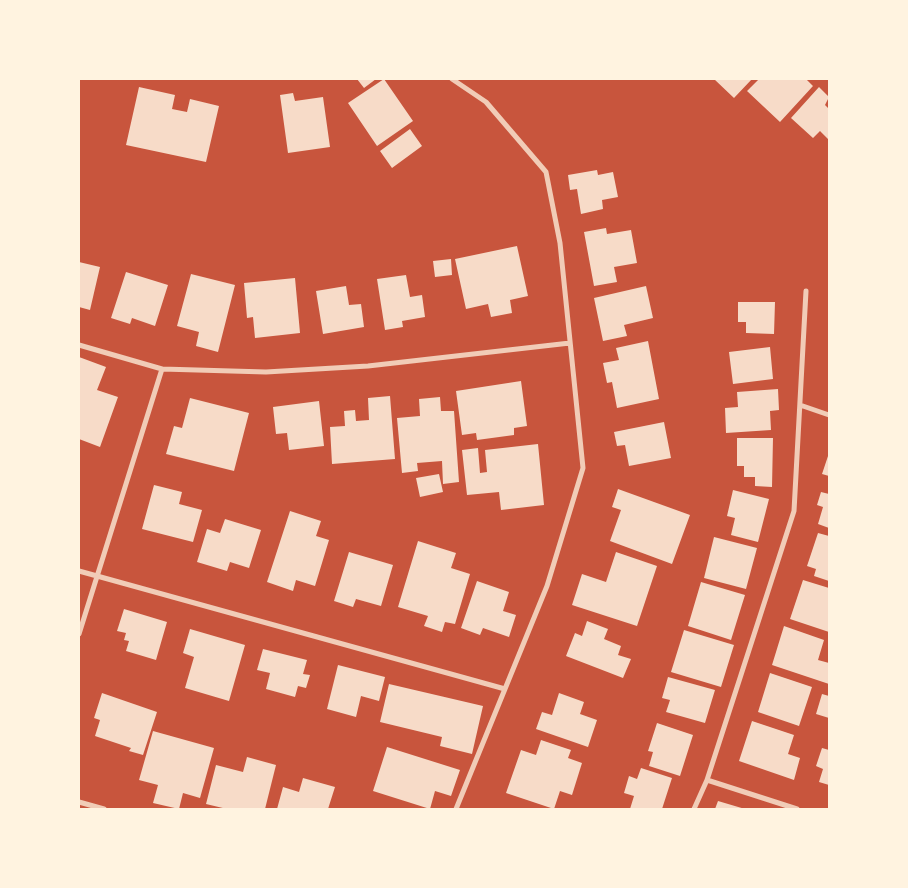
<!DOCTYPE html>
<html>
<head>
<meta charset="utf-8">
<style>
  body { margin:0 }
  #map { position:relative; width:908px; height:888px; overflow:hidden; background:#c8553d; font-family:Commissioner,sans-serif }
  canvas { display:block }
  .frame { position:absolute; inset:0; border:80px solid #fff3e0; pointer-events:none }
</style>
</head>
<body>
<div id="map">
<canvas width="908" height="888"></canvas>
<div class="frame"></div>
</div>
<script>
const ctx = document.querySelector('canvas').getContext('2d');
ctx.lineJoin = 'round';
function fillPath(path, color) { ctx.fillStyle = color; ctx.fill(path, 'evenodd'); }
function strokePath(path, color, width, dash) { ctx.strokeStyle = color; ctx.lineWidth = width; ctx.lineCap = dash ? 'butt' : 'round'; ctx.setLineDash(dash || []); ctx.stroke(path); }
const building = new Path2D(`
  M357 79H376L364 88Z
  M384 79 413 121 377 146 348 103Z
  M714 79H752L734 98Z
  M759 79H806L813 86 780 122 747 91Z
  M139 87 175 95 172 109 187 112 190 99 219 106 206 162 126 145Z
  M819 87 829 97 825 105 829 109V140L820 131 813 138 791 118Z
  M293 93 295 101 323 97 330 147 288 153 280 95Z
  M410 129 422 146 392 168 380 151Z
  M597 170 598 175 613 172 618 197 602 200 603 209 581 214 577 189 570 190 568 175Z
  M606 228 607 234 631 230 637 263 614 267 617 282 594 286 584 232Z
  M517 246 528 296 510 300 512 313 491 317 488 304 466 309 455 259Z
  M451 259 452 275 435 277 433 261Z
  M79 262 100 267 90 310 79 307Z
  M126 272 168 285 155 326 132 318 130 324 111 318Z
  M191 274 235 285 218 352 196 346 199 332 177 326Z
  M406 275 410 297 422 295 425 317 402 321 403 327 385 330 377 279Z
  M295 278 300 333 255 338 253 317 247 318 244 283Z
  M346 286 349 305 361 304 364 327 323 334 316 291Z
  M646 286 653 318 624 325 627 336 603 341 594 298Z
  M738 302H775L774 334 746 333V322H738Z
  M648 341 659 399 617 408 612 382 607 383 603 363 619 360 616 348Z
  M770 347 773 379 733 384 729 352Z
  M79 357 106 367 97 390 118 397 100 447 79 439Z
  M521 381 527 426 514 428V435L477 440 476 433 462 435 456 391Z
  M778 389 779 410 770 411 771 430 726 433 725 408 738 407 737 392Z
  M390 396 395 459 332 464 330 427 345 426 344 411 355 410 356 421 369 420 368 398Z
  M440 397 441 411H454L459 482 443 484 442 461 417 463 418 471 402 473 397 418 420 416 419 399Z
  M190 398 249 413 234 471 166 454 174 426 182 428Z
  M319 401 324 446 289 450 287 433 276 434 273 407Z
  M664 422 671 458 629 466 625 445 617 446 614 432Z
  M737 438H773L772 487 755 486V477H744V466H737Z
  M538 444 544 505 501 510 499 492 467 495 462 450 478 448 480 473 487 472 485 450Z
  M829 453V476L822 474Z
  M439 474 443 492 420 497 416 478Z
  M154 485 182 492 179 504 202 510 193 542 142 529Z
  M618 489 690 515 672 564 610 541 621 510 612 507Z
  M733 490 769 499 758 542 731 535 735 518 727 516Z
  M821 492 829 494V528L818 524 823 507 817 505Z
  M290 511 321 521 316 536 329 540 315 586 296 580 293 591 267 582Z
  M225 519 261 530 249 568 230 562 227 571 197 562 207 529 220 533Z
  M818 533 829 536V581L814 576 816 569 807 566Z
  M714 537 757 548 746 589 704 578Z
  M418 541 456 553 451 568 470 574 455 624 445 622 442 632 424 626 428 616 398 607Z
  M349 552 393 565 381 606 356 599 353 607 334 601Z
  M616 552 657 566 637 626 572 605 582 574 606 582Z
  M803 580 829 588V632L790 619Z
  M477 581 509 592 503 611 516 615 509 637 483 628 480 635 461 628Z
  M701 582 745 595 731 640 688 626Z
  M124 609 167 622 156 660 126 651 129 641 124 640 126 633 117 631Z
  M587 621 608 629 604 639 621 646 618 655 631 659 623 678 566 656 575 633 582 636Z
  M784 626 824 640 818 660 829 663V684L772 665Z
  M190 629 245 645 229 701 185 688 194 657 183 653Z
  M684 630 734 645 721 687 671 672Z
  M263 649 307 660 303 674 310 675 306 688 298 686 295 697 266 689 270 673 257 670Z
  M338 665 385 677 379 701 361 696 356 717 327 709Z
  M770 673 812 687 799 726 758 712Z
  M668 677 715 690 705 723 666 712 670 700 662 698Z
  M389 684 483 706 472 754 440 746 442 737 380 722Z
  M102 693 157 712 143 755 129 751 131 748 95 736 100 720 94 718Z
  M559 693 584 702 580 714 597 720 588 747 536 729 542 712 552 715Z
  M822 694 829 696V718L816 714Z
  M752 721 794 735 788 754 800 758 794 780 739 761Z
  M657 723 693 735 680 776 649 766 653 752 648 751Z
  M153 731 214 748 200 798 183 793 179 809 153 803 158 785 139 780Z
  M541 740 571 750 568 758 582 763 572 795 560 791 554 809 506 793 521 750 536 755Z
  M387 747 460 770 451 796 435 791 430 809 373 791Z
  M822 748 829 750V785L819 782 823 769 816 766Z
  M247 757 276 765 265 809H227L206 804 216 765 243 772Z
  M641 768 672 778 662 809H630L634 796 624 793 629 776 637 779Z
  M303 778 335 787 328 809H277L283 787 299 792Z
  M718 801 745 809H715Z`);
const minor = new Path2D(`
  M452 79 486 102 546 172 560 243 583 468 547 586 456 809
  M79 345 162 369 266 372 368 366 570 343
  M800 405 829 415
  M79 571 505 689
  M79 634 162 369
  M707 780 797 809
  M79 802 104 809
  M694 809 707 780 794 511 806 291`);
fillPath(building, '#f7dbc8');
strokePath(minor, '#f1ccb7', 5);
</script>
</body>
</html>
